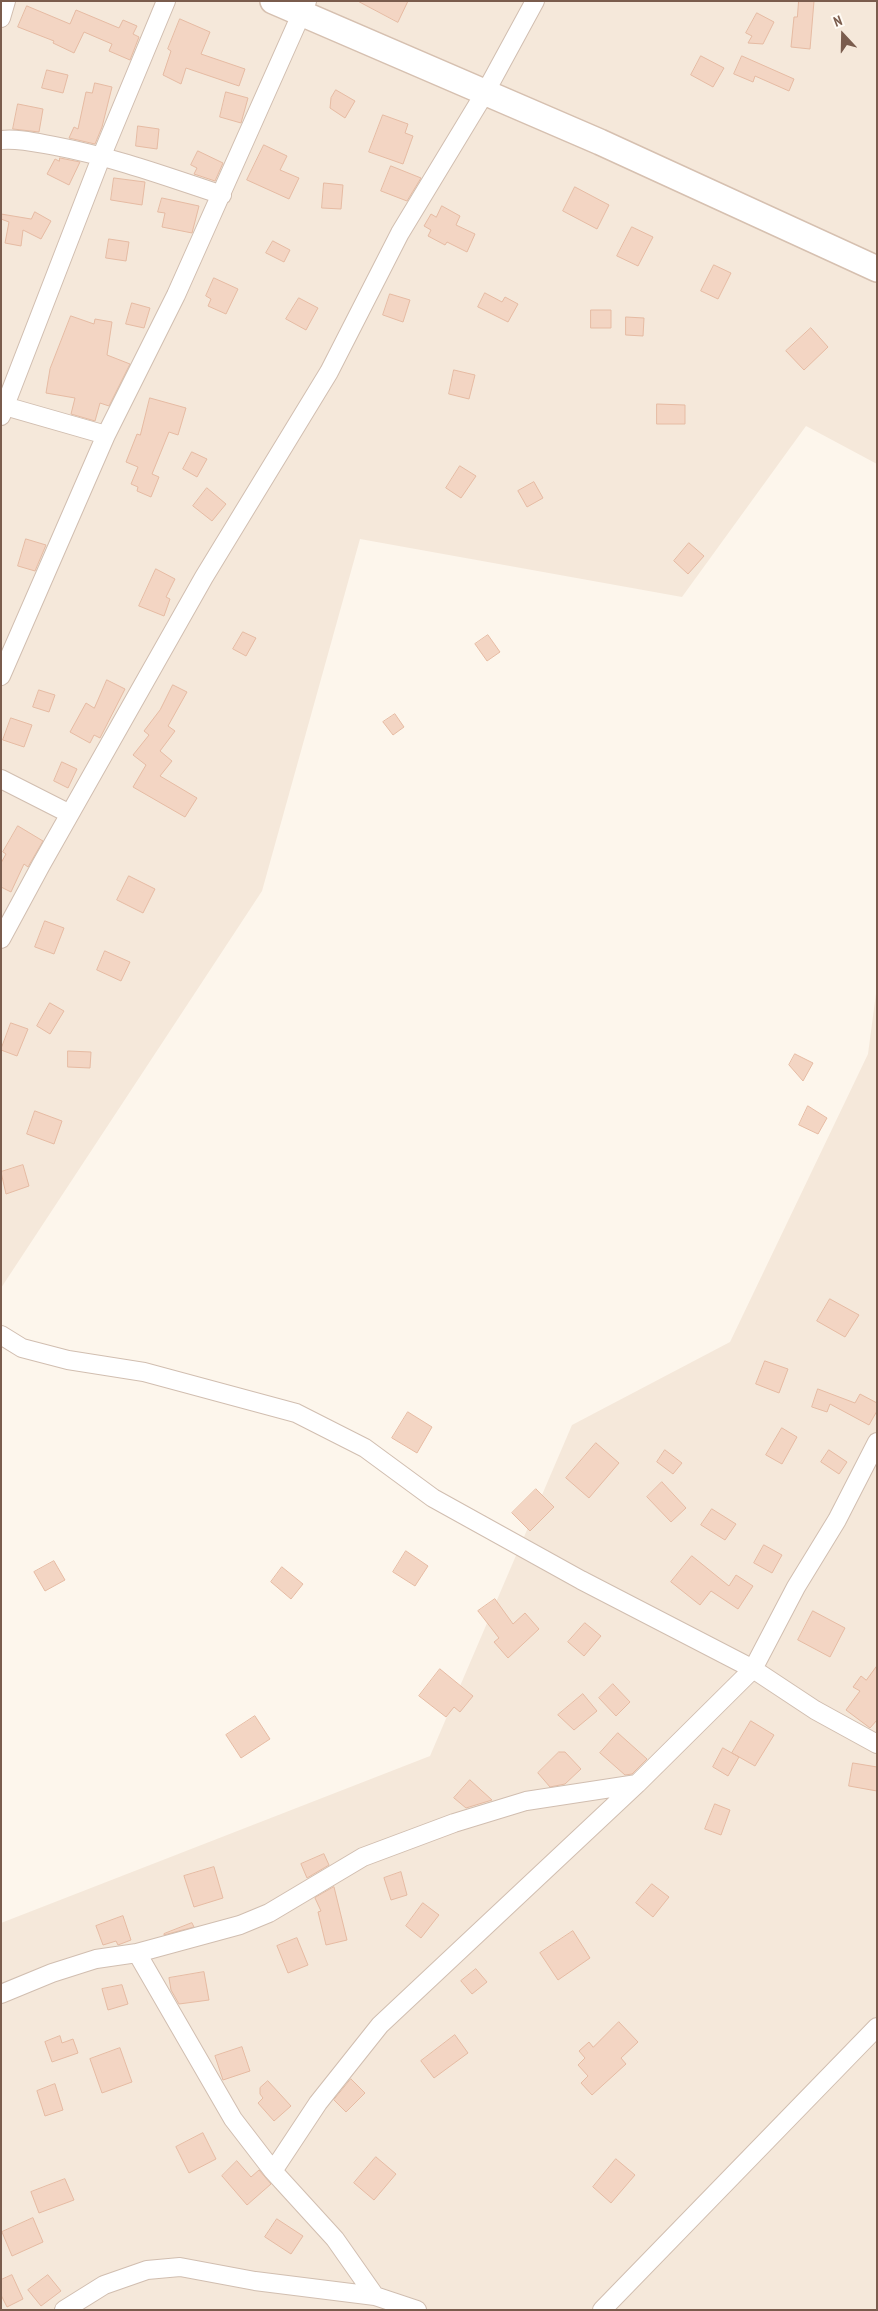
<!DOCTYPE html>
<html>
<head>
<meta charset="utf-8">
<style>
  body { margin:0 }
  #map { position:relative; width:878px; height:2311px; overflow:hidden; background:#fdf6ec; font-family:"PT Sans Narrow",sans-serif }
  canvas { display:block }
  .frame { position:absolute; inset:0; border:2px solid #7a5c4d; pointer-events:none }
  .north { position:absolute; left:818px; top:10px; width:50px; height:50px; -webkit-text-stroke:4px #fffaf3; paint-order:stroke; rotate:339deg; font-size:14px; font-weight:700; line-height:20px; text-align:center; color:#7a5c4d }
  .north::after { content:''; display:block; margin:auto; width:18px; height:22px; background:#7a5c4d; clip-path:polygon(50% 0,100% 100%,50% 72%,0 100%) }
</style>
</head>
<body>
<div id="map">
<canvas width="878" height="2311"></canvas>
<div class="frame"></div>
<div class="north">N</div>
</div>
<script>
const ctx = document.querySelector('canvas').getContext('2d');
ctx.lineJoin = 'round';
function fillPath(path, color) { ctx.fillStyle = color; ctx.fill(path, 'evenodd'); }
function strokePath(path, color, width, dash) { ctx.strokeStyle = color; ctx.lineWidth = width; ctx.lineCap = dash ? 'butt' : 'round'; ctx.setLineDash(dash || []); ctx.stroke(path); }
const residential = new Path2D(`
  M1 1H877V464L806 426 682 597 360 539 262 891 1 1288Z
  M877 986V2310H1V1923L430 1756 572 1425 730 1342 868 1054Z`);
const building = new Path2D(`
  M358 1H408L398 22Z
  M799 1H814L810 49 791 47 794 17H797Z
  M27 6 70 24 76 10 119 28 123 20 137 26 133 34 139 37 130 60 109 51 112 44 84 32 74 53 53 43 54 41 18 27Z
  M757 13 774 22 763 44 748 43 752 36 746 33Z
  M180 19 210 32 201 54 245 69 239 86 186 68 181 84 163 75 171 51 168 49Z
  M701 56 724 68 713 87 691 75Z
  M742 56 794 79 789 91 755 76 753 82 734 74Z
  M47 70 68 75 63 93 42 88Z
  M95 83 112 87 102 127 95 144 69 138 74 127 78 129 86 92 92 93Z
  M336 90 355 101 345 118 330 108 331 98Z
  M226 92 248 98 241 123 220 117Z
  M18 104 43 109 39 132 13 129Z
  M383 115 408 124 405 133 413 136 403 164 369 152Z
  M138 126 159 129 157 149 136 146Z
  M264 145 287 156 280 170 299 178 289 199 247 180Z
  M198 151 223 163 215 181 194 174 197 168 191 165Z
  M60 158 80 162 69 185 47 174 55 159 59 161Z
  M391 166 421 178 407 201 381 191Z
  M114 178 145 182 142 205 111 200Z
  M324 183 343 185 341 209 322 208Z
  M575 187 609 205 597 229 563 211Z
  M162 198 199 206 192 233 162 227 165 213 158 212Z
  M442 206 460 216 456 225 475 234 467 252 447 242 445 245 428 236 431 230 424 226 431 214 436 217Z
  M35 212 51 221 41 239 23 230 21 246 5 243 9 222 1 219V214L31 219Z
  M632 227 653 237 638 266 617 256Z
  M109 239 129 242 126 261 106 258Z
  M273 241 290 250 284 262 266 253Z
  M714 265 731 273 718 299 701 291Z
  M214 278 238 289 226 314 208 306 211 299 206 296Z
  M485 293 502 302 505 297 518 304 508 322 478 307Z
  M390 294 410 300 403 322 383 315Z
  M299 298 318 308 306 330 286 319Z
  M132 303 150 308 144 328 126 324Z
  M591 310H611V328H591Z
  M71 316 94 324 95 319 112 322 107 355 130 364 109 406 100 403 95 421 71 414 75 398 46 393 50 369Z
  M626 317 644 318 643 336 626 335Z
  M811 328 828 347 804 370 786 351Z
  M454 370 475 375 469 399 449 394Z
  M150 398 186 408 178 435 169 432 152 474 159 477 151 497 137 491 138 487 131 484 138 467 126 462 137 434 140 435Z
  M657 404 685 405V424H657Z
  M192 452 207 459 197 477 183 469Z
  M460 466 476 476 461 498 446 488Z
  M534 482 543 498 527 507 518 491Z
  M207 488 226 504 212 521 193 506Z
  M26 539 46 545 35 571 18 566Z
  M689 543 704 556 688 574 674 561Z
  M156 569 175 579 166 597 170 599 164 616 139 606Z
  M243 632 256 638 246 656 233 649Z
  M488 635 500 652 487 661 475 644Z
  M107 680 125 689 100 738 94 735 90 743 70 732 86 703 94 708Z
  M173 685 187 692 168 726 175 731 160 751 172 761 160 776 197 798 185 817 133 787 146 765 133 755 149 735 144 731 160 710Z
  M39 690 55 695 49 712 33 707Z
  M395 714 404 727 393 735 383 722Z
  M11 718 32 725 24 747 3 740Z
  M62 762 77 769 68 788 54 781Z
  M18 826 43 841 28 867 24 864 11 892 1 887V863L6 854 3 852Z
  M129 876 155 889 143 913 117 900Z
  M45 921 64 928 54 954 35 947Z
  M105 951 130 962 121 981 97 970Z
  M50 1003 64 1011 50 1034 37 1026Z
  M11 1023 28 1029 17 1056 1 1050Z
  M68 1051 91 1052 90 1068 68 1067Z
  M795 1054 813 1063 803 1081 789 1065Z
  M808 1106 827 1118 818 1134 799 1125Z
  M35 1111 62 1121 54 1144 27 1134Z
  M23 1165 29 1186 6 1194 1 1172Z
  M830 1299 859 1315 845 1337 817 1321Z
  M765 1361 788 1369 779 1393 756 1384Z
  M818 1389 855 1403 860 1394 877 1403V1411L869 1425 830 1404 827 1412 812 1407Z
  M408 1412 432 1427 417 1453 392 1438Z
  M782 1428 797 1437 782 1464 766 1455Z
  M596 1443 619 1463 589 1498 566 1478Z
  M665 1450 682 1463 673 1474 657 1462Z
  M829 1450 847 1462 839 1474 821 1462Z
  M662 1482 686 1508 671 1522 647 1497Z
  M536 1489 554 1507 530 1531 512 1513Z
  M712 1509 736 1524 725 1540 701 1525Z
  M764 1545 782 1555 772 1573 754 1563Z
  M406 1551 428 1566 415 1586 393 1572Z
  M692 1556 729 1586 736 1575 753 1586 738 1609 711 1591 700 1605 671 1582Z
  M54 1561 65 1580 45 1591 34 1572Z
  M282 1567 303 1584 291 1599 271 1582Z
  M495 1599 513 1624 525 1613 539 1629 508 1658 494 1642 499 1638 478 1611Z
  M813 1611 845 1628 830 1657 798 1640Z
  M585 1623 601 1636 584 1656 568 1642Z
  M877 1666V1720L870 1728 846 1710 860 1691 853 1687 861 1676 866 1680Z
  M440 1669 473 1696 460 1712 454 1707 446 1717 419 1696Z
  M613 1684 630 1702 616 1716 599 1698Z
  M583 1694 597 1711 574 1730 558 1715Z
  M255 1716 270 1739 241 1758 226 1735Z
  M751 1721 774 1735 755 1766 732 1753Z
  M618 1733 647 1759 632 1774 625 1775 600 1753Z
  M723 1748 739 1757 728 1776 713 1767Z
  M559 1752H565L581 1769 565 1784 550 1787 538 1773Z
  M853 1763 877 1767V1791L849 1786Z
  M470 1780 492 1800 466 1808 454 1798Z
  M715 1804 730 1810 721 1835 705 1829Z
  M324 1854 329 1865 307 1878 301 1864Z
  M214 1867 223 1898 194 1907 184 1876Z
  M401 1872 407 1895 391 1900 384 1878Z
  M652 1884 669 1897 653 1917 636 1903Z
  M334 1887 347 1940 326 1945 318 1912 321 1911 315 1898Z
  M423 1903 439 1915 421 1938 406 1926Z
  M123 1916 131 1940 118 1945 116 1941 103 1945 96 1926Z
  M192 1923 194 1927 164 1935V1934Z
  M573 1931 590 1958 558 1980 540 1953Z
  M297 1938 308 1965 288 1973 277 1946Z
  M476 1969 487 1982 472 1994 461 1981Z
  M204 1972 209 2000 179 2004 171 1990 169 1978Z
  M122 1985 128 2004 108 2010 102 1989Z
  M619 2022 638 2042 621 2058 626 2064 592 2095 581 2083 588 2076 578 2065 585 2058 579 2051 589 2042 593 2047Z
  M455 2035 468 2053 434 2078 421 2061Z
  M60 2036 62 2043 73 2039 78 2053 52 2062 45 2042Z
  M242 2047 250 2071 223 2080 215 2056Z
  M120 2048 132 2082 102 2093 90 2059Z
  M351 2079 365 2093 346 2112 334 2100Z
  M268 2081 291 2106 274 2121 258 2103 263 2098 260 2094V2088Z
  M55 2084 63 2110 45 2116 37 2091Z
  M203 2133 216 2159 189 2173 176 2147Z
  M376 2157 396 2174 374 2200 354 2183Z
  M616 2159 635 2175 611 2203 593 2187Z
  M237 2161 251 2177 259 2170 271 2184 247 2205 222 2176Z
  M65 2179 74 2200 39 2213 31 2192Z
  M33 2218 43 2242 12 2256 2 2232Z
  M277 2219 303 2236 291 2254 265 2237Z
  M12 2275 23 2299 7 2307 1 2295V2280Z
  M48 2275 61 2291 41 2306 28 2290Z`);
const street = new Path2D(`
  M1 18 6 1
  M1 140C18 138 38 143 55 146 113 157 165 176 222 195
  M1 405 106 435
  M1 416 102 155 166 1
  M1 676 106 435 176 295 307 1
  M1 779 70 814
  M1 939 41 865 204 577 329 372 400 233 486 91 535 1
  M1 1335 22 1348 68 1360 144 1372 296 1413 365 1448 433 1498 581 1580 753 1669 815 1710 877 1744
  M137 1953 233 2119 273 2171 335 2239 375 2296
  M1 1994 52 1973 96 1959 137 1953 240 1925 269 1913 363 1857 454 1823 526 1801 637 1784
  M273 2171 318 2103 380 2025 637 1784 753 1669 796 1587 837 1520 877 1442
  M64 2310 104 2285 147 2270 180 2267 255 2281 375 2296 417 2310
  M602 2310 877 2027`);
const secondary = new Path2D(`
  M273 1 600 142 877 269`);
fillPath(residential, '#f5e8da');
fillPath(building, '#f3d5c3');
strokePath(building, '#e6bba3', 1);
strokePath(street, '#d1beb0', 20);
strokePath(secondary, '#d6c0b0', 28);
strokePath(street, '#fff', 18);
strokePath(secondary, '#fff', 25);
</script>
</body>
</html>
